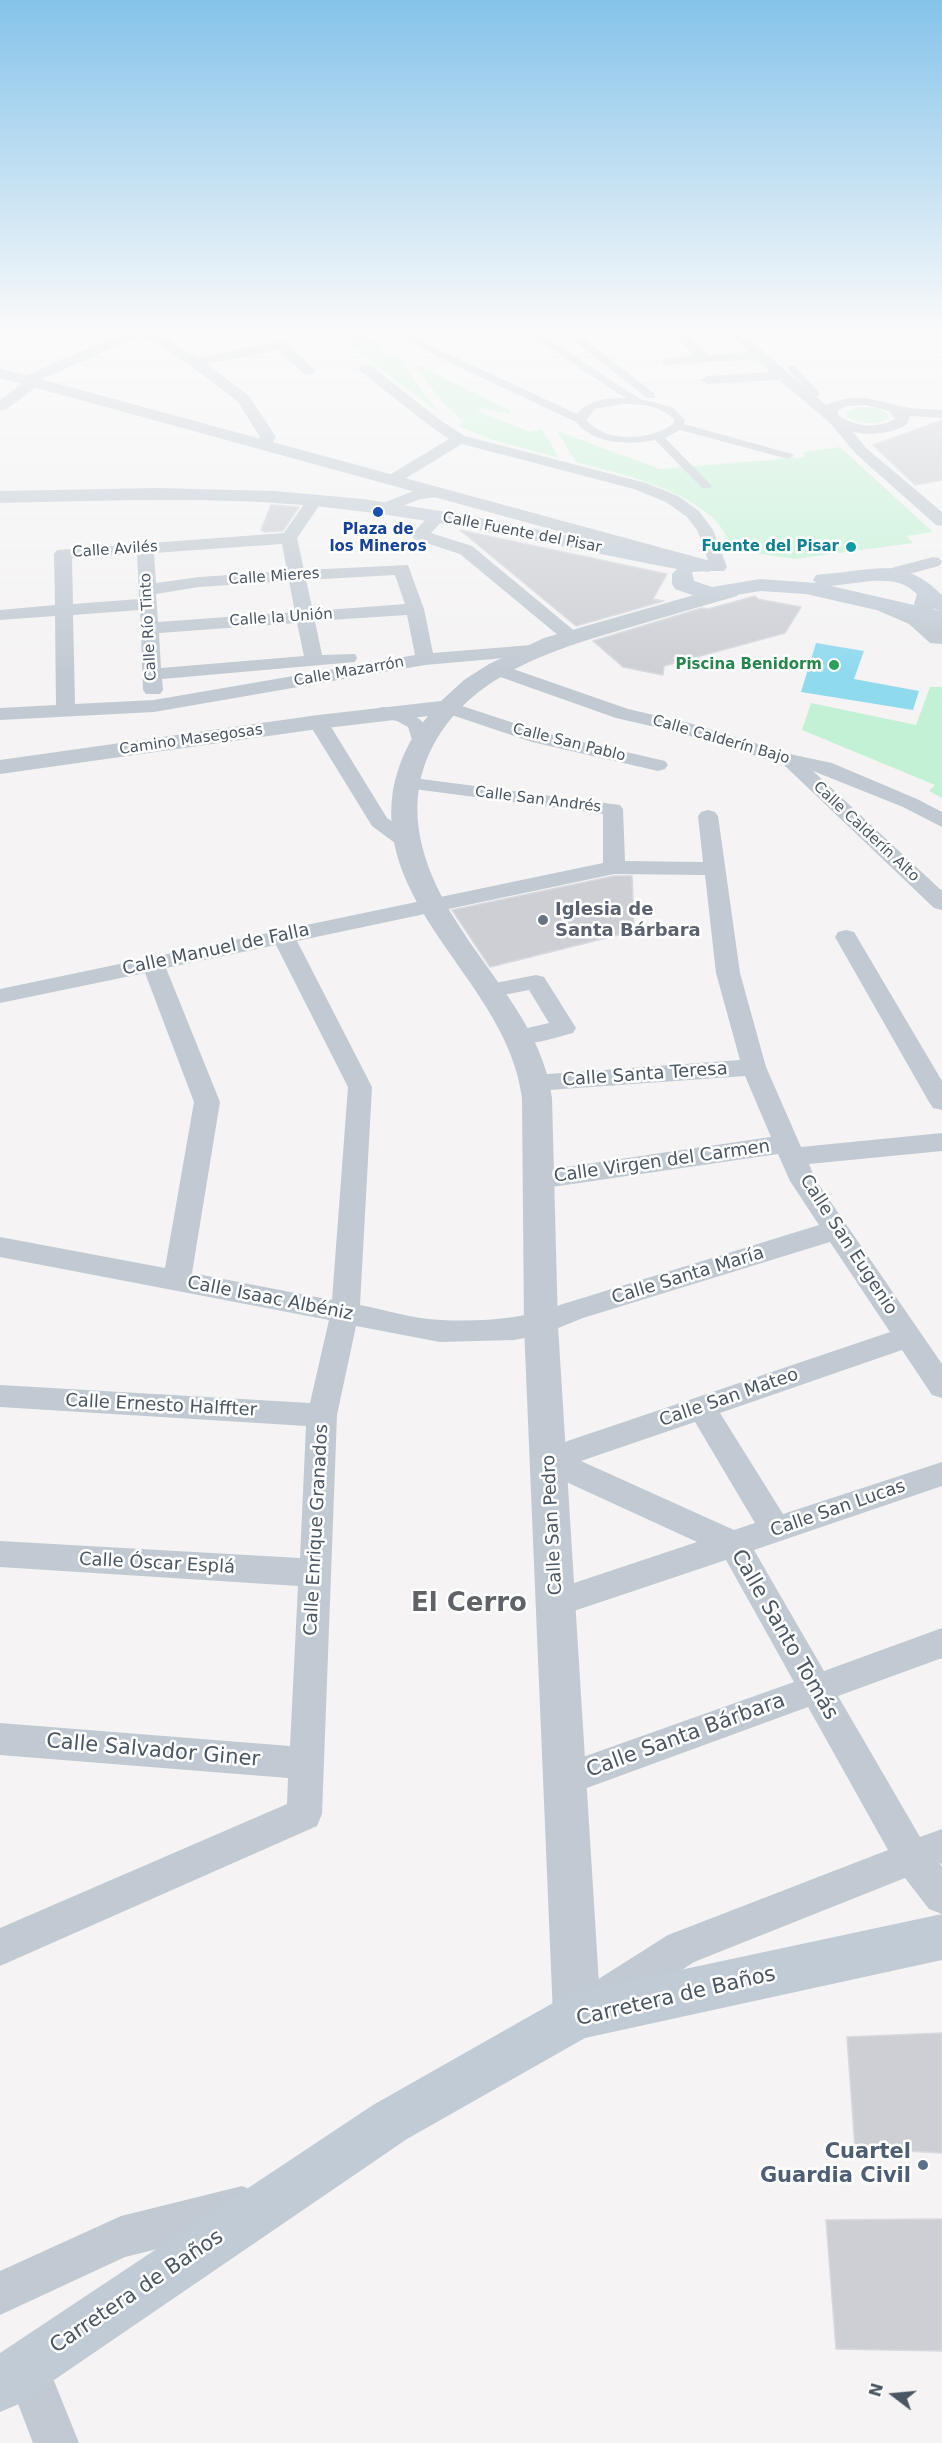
<!DOCTYPE html>
<html>
<head>
<meta charset="utf-8">
<style>
  body { margin:0 }
  #map { position:relative; width:942px; height:2443px; overflow:hidden; background:#f5f3f3; font-family:"DejaVu Sans",sans-serif }
  canvas { display:block }
  .north { position:absolute; left:864px; top:2365px; width:60px; height:60px; -webkit-text-stroke:4px #fff; paint-order:stroke; rotate:286deg; font-size:16px; font-weight:700; line-height:24px; text-align:center; color:#4a5661 }
  .north::after { content:''; display:block; margin:auto; width:21px; height:27px; background:#4a5661; clip-path:polygon(50% 0,100% 100%,50% 72%,0 100%) }
</style>
</head>
<body>
<div id="map">
<canvas width="942" height="2443"></canvas>
<div class="north">N</div>
</div>
<script>
const ctx = document.querySelector('canvas').getContext('2d');
ctx.lineJoin = 'round';
function fillPath(path, color) { ctx.fillStyle = color; ctx.fill(path, 'evenodd'); }
function strokePath(path, color, width, dash) { ctx.strokeStyle = color; ctx.lineWidth = width; ctx.lineCap = dash ? 'butt' : 'round'; ctx.setLineDash(dash || []); ctx.stroke(path); }
function label(font, color, halo, rows, align = 'center') {
  ctx.font = font + ' "DejaVu Sans",sans-serif'; ctx.lineWidth = 5; ctx.setLineDash([]); ctx.textBaseline = 'middle'; ctx.strokeStyle = halo; ctx.fillStyle = color; for (const [text, x, y, turn = 0] of rows) {
    ctx.save(); ctx.translate(x, y); ctx.rotate((+turn || 0) * Math.PI / 180); ctx.textAlign = isNaN(turn) ? turn : align; if (halo) ctx.strokeText(text, 0, 0); ctx.fillText(text, 0, 0); ctx.restore();
  }
}
const green = new Path2D(`
  M332 332H360L386 349 379 351 385 355 394 354 401 357 403 365 439 413Z
  M412 362 511 411 508 414 483 408 477 411 530 432 542 429 559 458 490 439 459 426 464 422 444 404Z
  M858 407 878 408 889 415 888 418C877 426 860 424 848 418L846 412Z
  M557 431 660 469 804 457 803 452 840 447 933 532 907 536 913 543 795 559 734 550C728 541 722 526 714 519 676 485 623 475 576 462Z
  M930 687H942V798L929 791 935 785 802 730 811 703 916 725Z`);
const water = new Path2D(`
  M816 643 864 651 854 679 919 691 913 710 801 692Z`);
const building = new Path2D(`
  M942 420V480L915 485 873 445Z
  M271 505H275L299 507 283 531 264 532 261 530Z
  M460 530 667 574 653 599 664 601 576 626Z
  M755 596 758 599 801 607 785 633 664 666 663 675 623 667 593 641 702 608 708 609Z
  M614 876H632L634 931 490 967 452 910Z
  M942 2033V2153L855 2148 847 2037Z
  M942 2219V2351L836 2349 826 2220Z`);
const service = new Path2D(`
  M788 366H794L819 392V396H813L788 370Z`);
const pedestrian = new Path2D(`
  M395 332H408L446 353 577 414C588 400 607 398 625 398L526 332H538L640 399 672 407 685 420 684 424 792 454 794 456 788 459 680 430 665 438 712 486 710 488H702L655 440C628 445 595 445 576 422L438 357ZM622 404C641 404 661 405 674 420L673 424C649 441 606 443 586 420L595 409Z
  M563 332H575L655 394V398H647Z`);
const minor = new Path2D(`
  M0 332H14L0 339Z
  M125 332H155L198 358 281 341 286 342 316 371 309 375 304 374 278 350 207 364 249 396 276 437 269 448 264 450 256 445 260 437 238 402 191 366 141 335 40 380 39 385 5 410 0 411V400L23 383 21 380 23 377Z
  M672 332H687L708 355 748 352 730 332H745L764 352 826 405C858 391 873 400 904 407 916 409 930 409 942 410V418L910 416 907 424C891 434 872 436 853 432L866 448 942 512V526L936 525 856 454 829 422 779 380 707 384 700 380 707 376 770 372 756 359 664 365 662 362 664 359 693 356ZM866 405 889 411 895 419C877 429 855 427 838 415V410L847 406Z
  M365 364 370 365 440 420 465 436 646 483 678 496 699 511 713 530 727 567 724 571H712L697 530 687 517 666 502 634 489 462 444 398 483H386L384 480 386 477 449 439 430 426 360 371 358 368Z
  M440 488 448 493 446 496 421 499 384 513 376 508 378 505 413 491Z
  M315 495 323 500 297 538 304 570 408 565 424 609 433 653 531 645 538 647 540 651 538 655 425 665 154 712 0 720V708L56 705 55 616 0 620V610L55 605 54 554 57 550 284 533 309 497ZM282 544 287 571 199 577 156 583 154 553ZM137 554 139 599 73 604 72 558ZM395 575 405 604 313 611 306 580ZM289 581 295 612 158 622 156 594 199 587ZM140 610 143 690 146 694H160L163 690 162 679 355 662 357 658 355 654 322 655 315 621 407 615 415 655 154 700 75 704 73 615ZM297 623 304 656 161 668 159 633Z
  M438 512 446 517 431 533 472 546 577 633 580 637 577 641H565L460 554 414 539 412 535C418 527 428 515 438 512Z
  M933 557 939 558 942 562 939 566 890 579 884 578 881 574 884 570Z
  M924 590 930 591 933 595 932 604 936 615 933 619H921L914 604 918 591Z
  M496 663 628 709 689 723 794 755 832 763 917 799 942 812V827L903 807 813 771 942 891V910L934 908 783 764 677 732 616 718 489 673 487 669 489 665Z
  M447 701 544 733 665 761 668 765 665 769 658 771 532 742 440 711 437 707 440 703Z
  M383 707C406 711 428 715 431 742L428 746H414L408 727 397 721 376 717 373 713 376 709Z
  M318 716 325 718 328 722 387 818 415 836 418 841 415 846 407 847 399 846 372 826 308 722 311 718Z
  M406 777 620 805 623 809 625 861 703 862 698 816 701 812 708 810 715 812 718 816 740 973 766 1067 801 1147 942 1133V1151L809 1164 815 1179 942 1364V1398L932 1395 902 1350 720 1413 783 1514 942 1462V1486L754 1550 824 1671 942 1628V1658L838 1696 920 1837 942 1829V1863L940 1864 942 1867V1914L929 1909 905 1878 694 1962 617 2013 603 2018 589 2013 584 1999 589 1985 668 1935 888 1850 808 1707 565 1796 552 1792 547 1780 552 1768 794 1682 726 1560 556 1617 544 1613 540 1603 544 1593 697 1542 538 1469 534 1460 538 1451 890 1332 830 1242 583 1318 541 1335 514 1340 440 1342 356 1326 337 1415 322 1814 317 1826 0 1966V1928L287 1804 288 1778 0 1755V1723L290 1746 298 1586 0 1567V1541L300 1558 306 1426 0 1407V1385L310 1403 329 1320 0 1257V1237L165 1268 194 1102 145 973 0 1003V989L603 863V814L399 787 396 783 399 779ZM614 874 705 875 716 973 740 1060 535 1075 526 1077 523 1083 526 1089 535 1091 745 1076 771 1137 538 1171 529 1174 525 1180 529 1186 538 1189 778 1154 790 1181 819 1225 563 1304C524 1319 483 1322 441 1320 414 1319 386 1310 360 1305L372 1087 297 941ZM276 945 348 1087 332 1300 192 1273 220 1102 166 968ZM695 1422 755 1523 734 1530 581 1461Z
  M846 930 854 932 857 937 942 1081V1110L933 1108 929 1102 835 937 838 932Z
  M536 975 544 977 576 1028 573 1033C554 1038 529 1047 510 1042L507 1037 510 1032 549 1023 529 990 488 998 480 996 476 991 480 986Z
  M242 2186 257 2192 263 2207 257 2222 242 2228 125 2257 0 2315V2271L121 2216Z
  M26 2345 42 2351 79 2443H33L4 2367 10 2351Z`);
const tertiary = new Path2D(`
  M0 368 714 562 718 566 714 570 707 572 700 570 0 378Z
  M729 585 737 586 740 591 737 596C699 607 661 618 624 629 544 652 454 681 424 767 406 821 427 875 456 921 491 978 543 1029 552 1098L558 1326 601 2016 594 2033 577 2040 560 2033 553 2016 524 1326 522 1098C508 984 374 911 393 790 398 763 410 737 428 716L318 729 0 774V760L318 715 441 701 464 680 489 664 544 638Z
  M887 599 925 614 934 623 942 620V644L930 643 909 624 879 611 876 606 879 601Z`);
const secondary = new Path2D(`
  M157 488 275 491 363 499 460 514 707 563 711 567 707 571 692 572 694 581 712 587 760 579 816 583 813 580 816 575 824 574C874 571 901 555 942 595V625L806 594 760 591 712 599 695 596 675 589 672 584V574L677 569C557 546 437 518 314 506 210 496 105 501 0 503V491ZM871 581C889 580 904 581 917 594 924 601 930 608 940 611L831 586Z
  M942 1914V1960L585 2038 407 2139 19 2404 0 2412V2353L373 2105 560 1999 577 1992Z`);
const markers = [
  [378,512,6,"#1a4fb4"],
  [851,547,6,"#0f9aa8"],
  [834,665,6,"#2e9e5b"],
  [543,920,6,"#6b7280"],
  [923,2165,6,"#5c6f8a"]
];
const farTransitnames = [
  ["Plaza de",378,530],
  ["los Mineros",378,547]
];
const farStreetnames = [
  ["Calle Fuente del Pisar",522,533,11],
  ["Calle Avilés",115,550,-4],
  ["Calle Mieres",274,577,-4],
  ["Calle la Unión",281,618,-4],
  ["Calle Río Tinto",149,627,-93],
  ["Calle Mazarrón",349,672,-10],
  ["Camino Masegosas",191,740,-8],
  ["Calle Calderín Bajo",721,740,16],
  ["Calle San Pablo",569,743,14],
  ["Calle San Andrés",538,800,7],
  ["Calle Calderín Alto",866,832,43]
];
const farCulturenames = [
  ["Fuente del Pisar",839,547]
];
const farLeisurenames = [
  ["Piscina Benidorm",822,665]
];
const worshipNames = [
  ["Iglesia de",555,910],
  ["Santa Bárbara",555,931]
];
const streetNames = [
  ["Calle Manuel de Falla",216,950,-12],
  ["Calle Santa Teresa",645,1075,-4],
  ["Calle Virgen del Carmen",662,1162,-8],
  ["Calle San Eugenio",848,1245,57],
  ["Calle Santa María",688,1276,-17],
  ["Calle Isaac Albéniz",270,1299,11],
  ["Calle San Mateo",729,1398,-19],
  ["Calle Ernesto Halffter",161,1406,3],
  ["Calle San Lucas",838,1509,-19],
  ["Calle San Pedro",553,1525,-93],
  ["Calle Enrique Granados",317,1530,-87],
  ["Calle Óscar Esplá",157,1564,3]
];
const nearStreetnames = [
  ["Calle Santo Tomás",784,1635,60],
  ["Calle Santa Bárbara",686,1736,-20],
  ["Calle Salvador Giner",153,1751,5],
  ["Carretera de Baños",676,1997,-13],
  ["Carretera de Baños",137,2292,-34]
];
const nearServicenames = [
  ["Cuartel",911,2153],
  ["Guardia Civil",911,2177]
];
const nearQuarternames = [
  ["El Cerro",469,1604]
];
fillPath(green, '#c3f1d5');
fillPath(water, '#90daee');
fillPath(building, '#cdcfd5');
strokePath(building, '#d7d9de', 1.5);
fillPath(service, '#c1cad2');
fillPath(pedestrian, '#c1cad2');
fillPath(minor, '#c1cad2');
fillPath(tertiary, '#c1cad2');
fillPath(secondary, '#c1cbd6');
const sky = ctx.createLinearGradient(0, 0, 0, 674);
sky.addColorStop(0, '#85c3ea');
sky.addColorStop(0.49, '#fafafa');
sky.addColorStop(1, '#fafafa00');
ctx.fillStyle = sky;
ctx.fillRect(0, 0, 942, 674);
for (const [x, y, r, color] of markers) { const dot = new Path2D(); dot.arc(x, y, r, 0, 2 * Math.PI); ctx.fillStyle = color; ctx.fill(dot); strokePath(dot, '#fff', 2); }
label('bold 15px', '#164399', '#fff', farTransitnames);
label('15px', '#4a5661', '#fff', farStreetnames);
label('bold 15px', '#0d838f', '#fff', farCulturenames, 'right');
label('bold 15px', '#27864d', '#fff', farLeisurenames, 'right');
label('bold 18px', '#5b616d', '#fff', worshipNames, 'left');
label('18px', '#4a5661', '#fff', streetNames);
label('21px', '#4a5661', '#fff', nearStreetnames);
label('bold 21px', '#4e5e75', '#fff', nearServicenames, 'right');
label('bold 26px', '#5f6368', '#fff', nearQuarternames);
</script>
</body>
</html>
